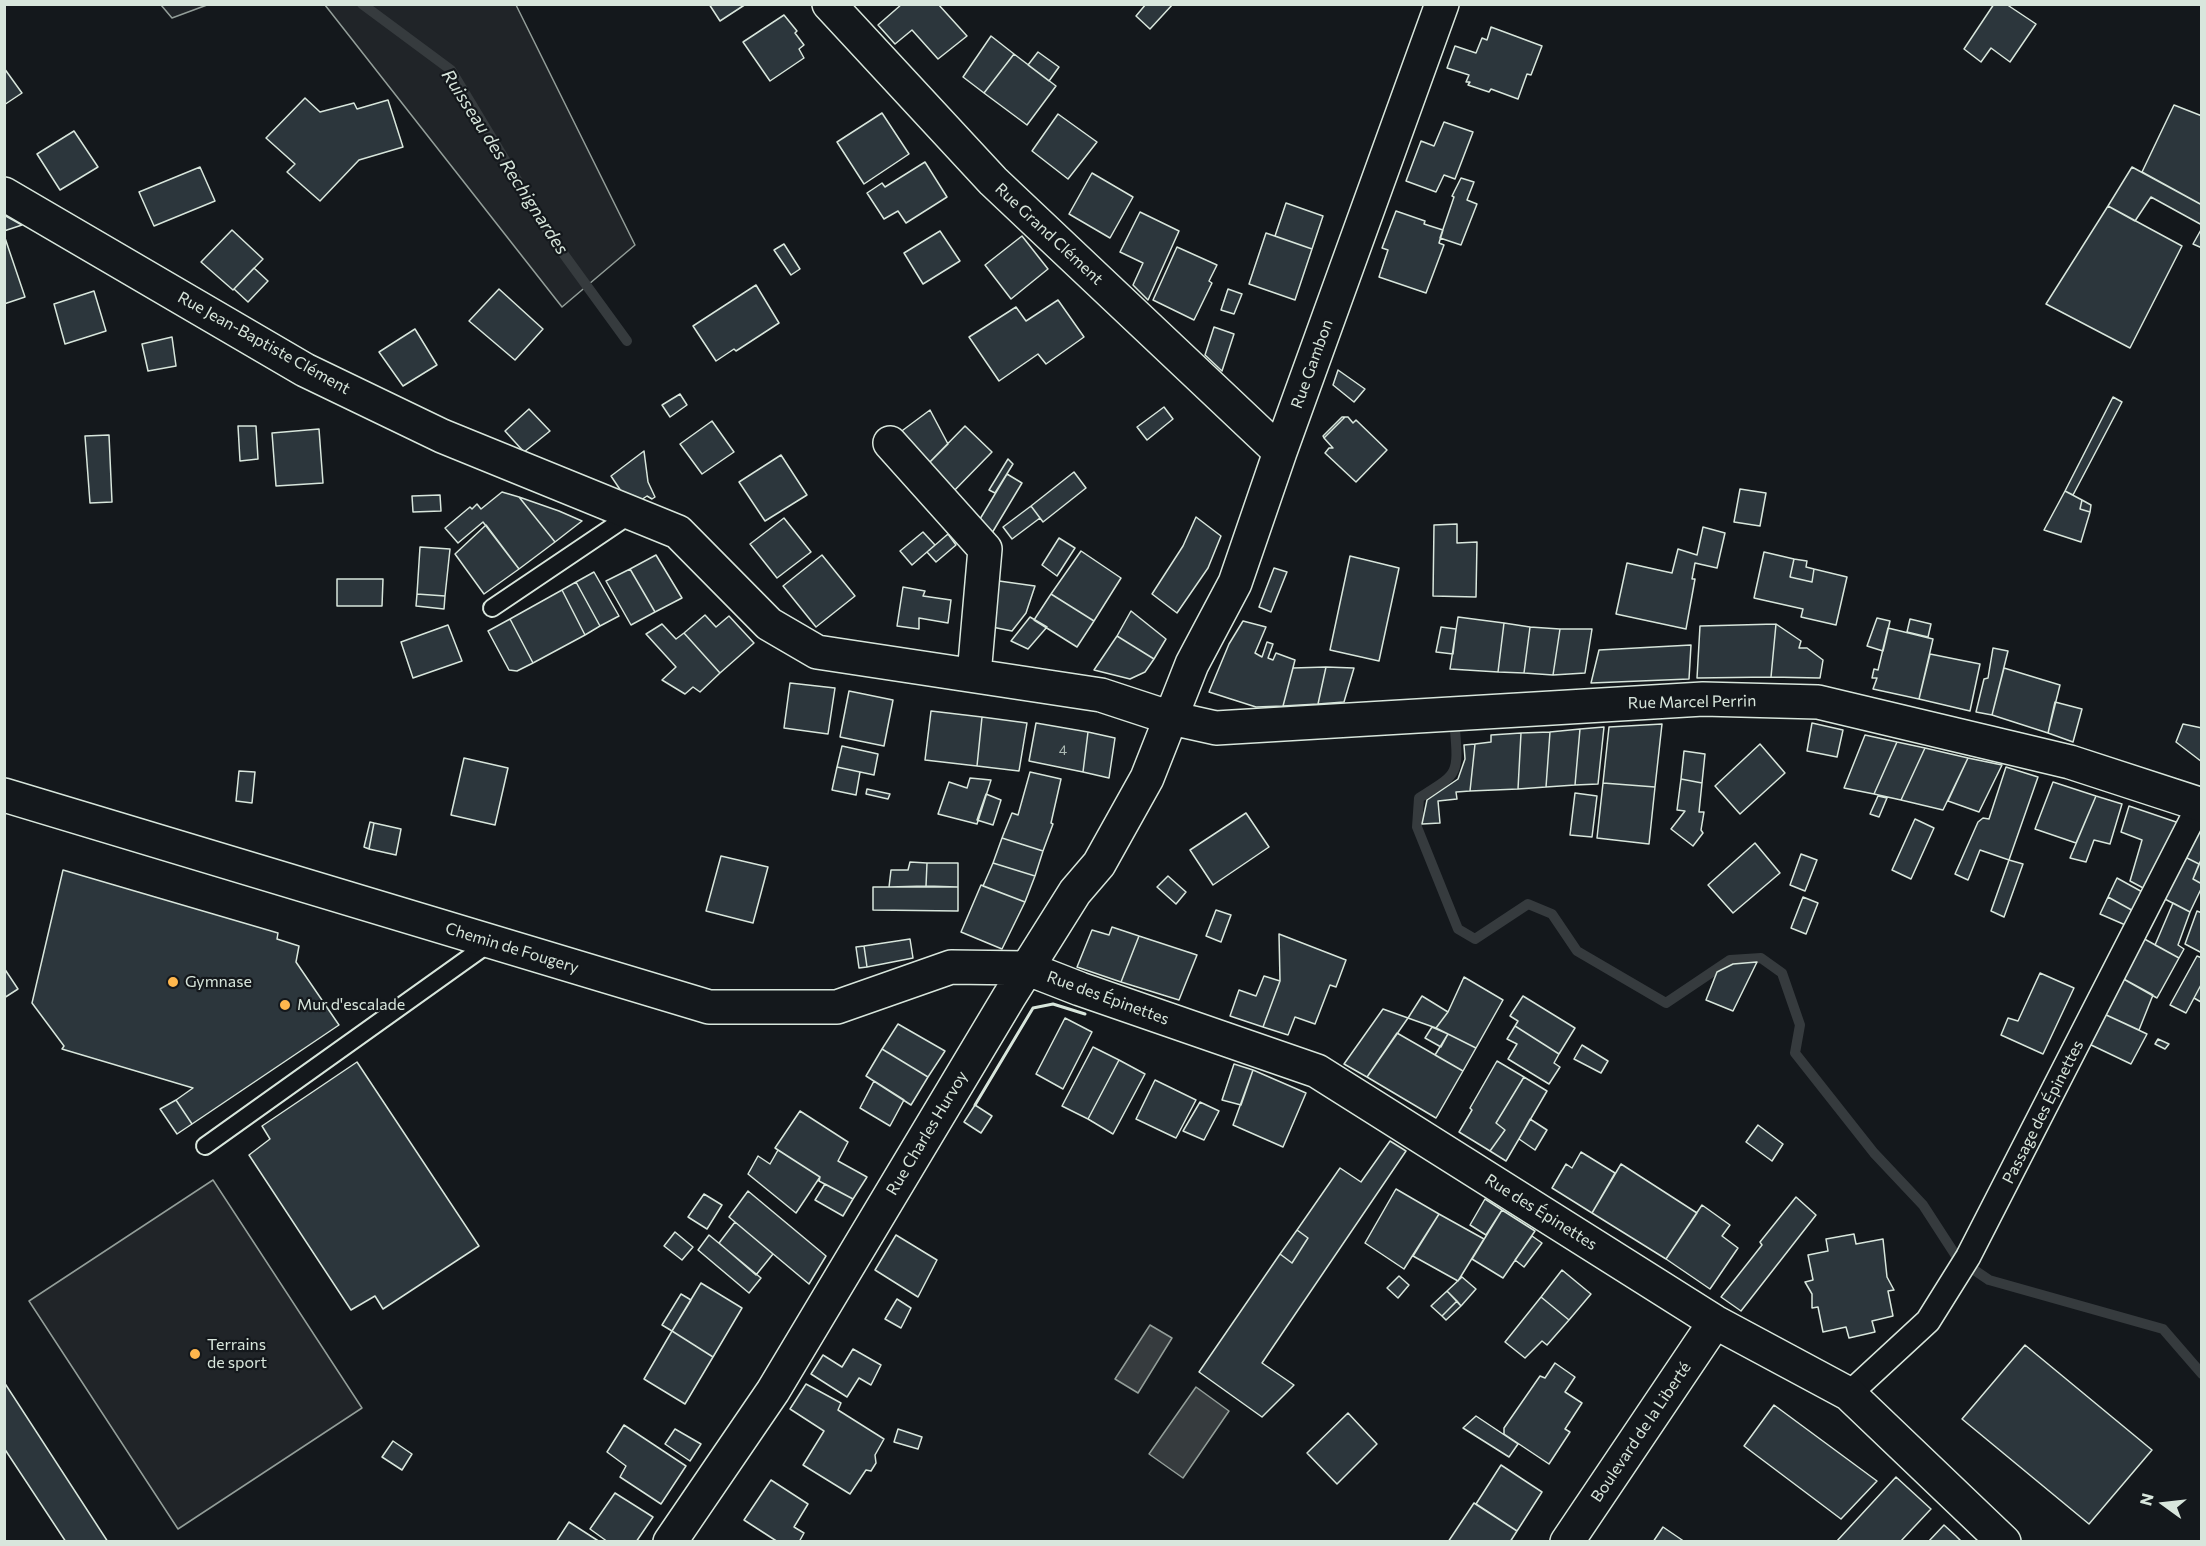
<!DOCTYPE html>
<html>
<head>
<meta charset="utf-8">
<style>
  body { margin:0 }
  #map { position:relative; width:2206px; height:1546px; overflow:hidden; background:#14181c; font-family:Commissioner,sans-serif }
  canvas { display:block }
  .frame { position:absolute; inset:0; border:6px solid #d8e6dc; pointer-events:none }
  .north { position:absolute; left:2134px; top:1474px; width:60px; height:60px; -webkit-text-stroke:4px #14181c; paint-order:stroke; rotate:285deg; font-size:16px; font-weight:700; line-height:24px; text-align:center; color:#d8e6dc }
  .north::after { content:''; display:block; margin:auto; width:21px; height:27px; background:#d8e6dc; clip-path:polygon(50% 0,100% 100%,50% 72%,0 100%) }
</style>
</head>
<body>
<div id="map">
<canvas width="2206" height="1546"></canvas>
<div class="frame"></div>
<div class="north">N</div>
</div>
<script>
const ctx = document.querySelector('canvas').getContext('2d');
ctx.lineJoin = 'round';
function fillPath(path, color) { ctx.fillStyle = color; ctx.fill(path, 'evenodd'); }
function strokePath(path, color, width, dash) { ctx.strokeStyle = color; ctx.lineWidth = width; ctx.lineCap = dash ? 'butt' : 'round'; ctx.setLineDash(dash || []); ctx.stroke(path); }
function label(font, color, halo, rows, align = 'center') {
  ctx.font = font + ' Commissioner,sans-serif'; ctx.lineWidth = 4.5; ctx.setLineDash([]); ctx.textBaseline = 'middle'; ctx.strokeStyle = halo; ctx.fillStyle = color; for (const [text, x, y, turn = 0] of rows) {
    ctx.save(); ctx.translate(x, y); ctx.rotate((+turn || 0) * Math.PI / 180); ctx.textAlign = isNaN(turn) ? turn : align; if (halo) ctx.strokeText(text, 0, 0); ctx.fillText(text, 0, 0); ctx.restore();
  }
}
const green = new Path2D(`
  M161 5H207L172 18Z
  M325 5H516L635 245 562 307Z
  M213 1180 362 1408 178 1529 29 1301Z`);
const water = new Path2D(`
  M1150 1325 1172 1338 1138 1393 1115 1379Z
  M1196 1387 1229 1411 1183 1478 1149 1454Z`);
const stream = new Path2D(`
  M362 4 451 70 552 238 627 341
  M1455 730C1459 776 1457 774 1419 798L1417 827 1458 929 1475 939 1528 904 1552 914 1577 951 1666 1003 1730 960 1761 958 1782 973 1800 1025 1795 1053 1874 1153 1923 1205 1958 1259 1989 1280 2163 1329 2202 1374`);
const building = new Path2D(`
  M709 4H746L720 21Z
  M902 4H938L967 36 938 59 912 30 895 44 878 25Z
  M1146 4H1173L1150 29 1136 16Z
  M1994 4H2006L2036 24 2010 62 1991 48 1981 62 1964 49Z
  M784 15 797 31 795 33 804 45 799 49 804 58 770 81 743 42Z
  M1491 27 1542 46 1531 75 1527 74 1518 99 1491 89 1489 92 1468 85 1470 82H1466L1469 75 1447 68 1455 46 1476 53 1482 38 1487 40Z
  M991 36 1014 54 984 93 963 77Z
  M1038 52 1059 67 1049 81 1028 65Z
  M1014 54 1056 86 1027 125 984 93Z
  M4 68 22 93 4 105Z
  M305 98 320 112 354 103 357 109 388 100 403 147 359 160 320 201 287 172 295 164 266 138Z
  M2174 105 2202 116V205L2142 172Z
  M882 113 909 154 864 184 837 142Z
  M1058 114 1097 142 1068 179 1032 151Z
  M1444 122 1473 132 1455 179 1444 175 1436 192 1406 181 1421 141 1434 146Z
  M74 131 98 167 60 190 37 154Z
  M925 162 947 197 906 223 898 211 884 219 867 193 882 183 885 187Z
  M200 167 215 201 154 226 139 192Z
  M2132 167 2202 205V225L2151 197 2135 221 2108 206Z
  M1092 173 1133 197 1110 238 1069 214Z
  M1461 178 1474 182 1467 200 1477 204 1461 245 1440 238 1454 197 1452 196Z
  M1286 203 1323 216 1312 249 1275 236Z
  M2108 206 2182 246 2130 348 2046 304Z
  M1396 211 1425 221 1424 224 1443 230 1439 243 1444 245 1426 293 1379 277 1388 250 1382 248Z
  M1140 212 1179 231 1148 300 1133 285 1143 263 1120 252Z
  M4 215 22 225 4 231Z
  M2202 228V248L2193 244Z
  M232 230 263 259 233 290 201 262Z
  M940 231 960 261 923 284 904 253Z
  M1266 233 1312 249 1295 300 1249 284Z
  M1022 236 1048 269 1011 299 985 265Z
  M5 238 25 297 4 304V238Z
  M784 244 800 269 791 275 774 250Z
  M1177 247 1217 265 1209 281 1212 283 1194 320 1153 300Z
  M254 268 268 281 248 302 234 289Z
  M756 285 779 323 736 351 734 349 716 361 693 326Z
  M499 289 543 329 515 360 469 321Z
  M1228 289 1242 294 1234 314 1221 310Z
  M94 291 106 331 65 344 54 304Z
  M1058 300 1084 337 1046 364 1038 354 999 381 969 337 1016 307 1026 321Z
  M1214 327 1234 334 1222 371 1205 355Z
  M415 329 437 365 403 386 379 352Z
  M172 337 176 366 148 371 142 344Z
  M1338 370 1365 389 1354 402 1333 385Z
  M680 394 687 405 670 417 662 405Z
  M2113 397 2122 402 2073 495 2065 491Z
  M1164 407 1173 419 1147 440 1137 427Z
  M529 409 550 431 524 452 505 431Z
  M930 410 948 444 922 470 895 436Z
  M1342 417H1345L1324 438 1323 436Z
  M1345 417H1348L1353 423 1356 420 1387 450 1356 482 1325 453 1329 448H1333L1324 438Z
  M712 421 734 452 702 474 680 444Z
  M238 426H256L258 459 240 461Z
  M965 426 992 452 945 500 922 470Z
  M319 429 323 483 276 486 272 433Z
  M109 435 112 502 90 503 85 436Z
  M644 451 648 482 655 497 652 499 647 496 641 500 623 494 611 476Z
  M781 455 807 495 765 521 739 482Z
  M1008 459 1013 464 995 493 989 490Z
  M1074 472 1086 488 1043 522 1031 506Z
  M1007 474 1022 483 992 533 977 524Z
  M1740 489 1766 493 1760 526 1734 522Z
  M2065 491 2082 500 2080 509 2090 512 2081 542 2044 530Z
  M502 492 519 497 555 542 519 569 483 522 458 543 445 528 470 507 472 509 477 504 481 509Z
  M440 495 441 511 413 512 412 496Z
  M519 497 559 511 582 521 555 542Z
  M2082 500 2091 505 2090 512 2080 509Z
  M1031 506 1040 518 1012 539 1003 527Z
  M1196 517 1221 536 1208 568 1177 613 1152 594 1183 546Z
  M784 518 811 552 777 578 750 544Z
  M1457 524V543L1477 542 1476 597 1433 596 1434 525Z
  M486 525 519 569 484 594 455 554Z
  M1703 527 1725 533 1717 568 1695 563 1692 579H1695L1686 629 1616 614 1627 563 1672 573 1678 549 1697 555Z
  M923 532 935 545 912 565 900 551Z
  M948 534 956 545 936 562 927 552Z
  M1059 538 1075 548 1057 576 1042 565Z
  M420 547 450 549 445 596 417 594Z
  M1081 551 1121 578 1094 621 1051 594Z
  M1764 552 1794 559 1790 577 1812 582 1814 569 1847 577 1836 625 1801 617 1803 609 1754 598Z
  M656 555 682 598 655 612 630 569Z
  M822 555 855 596 816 627 783 586Z
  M1350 556 1399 568 1379 661 1330 650Z
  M1794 559 1807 561 1806 567 1814 569 1812 582 1790 577Z
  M1274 568 1287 572 1271 612 1259 607Z
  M630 569 655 612 631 625 606 581Z
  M594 572 619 616 600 626 576 582Z
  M337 579H383L382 606H337Z
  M992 580 1035 586 1026 613 1012 631 987 626Z
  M576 582 600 626 585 635 562 590Z
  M903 587 925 591 923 596 951 600 948 623 919 618V629L897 626Z
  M562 590 585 635 533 663 510 619Z
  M417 594 445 596 444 609 416 606Z
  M1051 594 1094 621 1077 647 1034 620Z
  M1131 611 1166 639 1154 659 1117 636Z
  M705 615 716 627 729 616 754 643 720 673 684 633Z
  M1030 617 1047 627 1028 649 1011 641Z
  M1458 617 1504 623 1498 672 1450 669Z
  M1877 618 1890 621 1883 651 1867 646Z
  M510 619 533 663 517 671 509 670 488 631Z
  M1910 619 1931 624 1928 637 1907 632Z
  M1243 621 1266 627 1255 653 1262 657 1267 642 1273 644 1268 658 1273 660 1276 653 1295 660 1283 706 1256 707 1209 692 1229 644Z
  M1504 623 1530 627 1524 673 1498 672Z
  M662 624 676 639 684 633 720 673 700 692 693 687 685 694 662 680 676 667 646 634Z
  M1776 624 1771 677 1697 678 1700 626Z
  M1776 624 1801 641 1799 648H1807L1823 660 1820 678 1771 677Z
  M448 625 462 661 413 678 401 642Z
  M1441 627 1456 629 1453 654 1436 652Z
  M1530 627 1560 629 1553 675 1524 673Z
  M1888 628 1933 639 1919 699 1873 689 1877 678H1872L1874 669 1878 670Z
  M1560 629H1592L1585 673 1553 675Z
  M1117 636 1154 659 1145 672 1130 679 1094 670Z
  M1691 645 1689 679 1591 683 1599 650Z
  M1993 648 2008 651 1992 715 1976 712 1984 679 1988 678Z
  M1930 654 1980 664 1970 711 1919 699Z
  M1326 667 1318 704 1283 706 1293 668Z
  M1326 667 1354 668 1344 702 1318 704Z
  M2004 668 2060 685 2048 733 1992 715Z
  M790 683 835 688 828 734 784 728Z
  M849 691 893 700 884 746 840 737Z
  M2055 702 2082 709 2073 742 2048 733Z
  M931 711 982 717 977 766 925 760Z
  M982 717 1027 723 1019 771 977 766Z
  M1036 723 1088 732 1083 772 1029 761Z
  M1812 723 1843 730 1837 757 1807 751Z
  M1662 724 1655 787 1603 783 1609 727Z
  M2183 724 2202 728V762L2176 742Z
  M1604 727 1598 784 1575 785 1580 729Z
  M1580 729 1575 785 1546 787 1550 732Z
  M1088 732 1115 738 1109 778 1083 772Z
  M1550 732 1546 787 1518 789 1521 733Z
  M1521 733 1518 789 1470 791 1475 744 1491 742V735Z
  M1865 735 1897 742 1874 794 1844 788Z
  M1897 742 1925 748 1901 800 1874 794Z
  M1475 744 1470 791 1456 792 1457 799 1438 801 1440 823 1422 824 1427 800 1458 779 1465 759 1464 745Z
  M1760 744 1785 773 1740 814 1715 786Z
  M842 746 878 754 874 775 837 767Z
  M1925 748 1968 758 1943 810 1901 800Z
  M1684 751 1705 754 1702 783 1681 779Z
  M464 758 508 768 495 825 451 815Z
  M1968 758 2002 765 1979 812 1948 801Z
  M837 767 860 772 856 795 832 790Z
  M2006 767 2038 777 2009 860 1980 850 1968 880 1955 874 1978 822 1983 818 1989 819Z
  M239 771 255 772 252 803 236 801Z
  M1030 772 1061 779 1051 823 1053 824 1043 851 1002 838 1012 813 1018 815Z
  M970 778 991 780 977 824 938 814 949 782 967 788Z
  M1681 779 1702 783 1699 812H1704L1701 830 1703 833 1693 846 1671 829 1685 811 1677 810Z
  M2053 782 2096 796 2076 843 2035 829Z
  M1603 783 1655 787 1649 844 1597 838Z
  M867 789 890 794 888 799 866 794Z
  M1575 793 1597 796 1592 837 1570 835Z
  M986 794 1001 800 993 825 977 820Z
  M1878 796 1887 798 1879 817 1870 814Z
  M2096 796 2122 804 2110 844 2094 840 2086 862 2070 858Z
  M2129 806 2179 823 2147 890 2130 881 2142 840 2121 832Z
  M1246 813 1269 847 1213 885 1190 850Z
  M1915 819 1934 828 1911 879 1892 870Z
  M370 822 374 823 369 849 364 847Z
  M374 823 401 829 396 855 369 849Z
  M2191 826 2202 830V858L2199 864 2179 854Z
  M1002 838 1043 851 1035 876 993 863Z
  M1755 843 1780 873 1733 913 1708 885Z
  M1801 854 1817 860 1805 891 1790 885Z
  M2179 854 2199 864 2193 879 2202 884V887L2190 912 2159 896Z
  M721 856 768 867 753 923 706 911Z
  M2202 858V884L2193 879Z
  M2009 860 2023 864 2004 917 1991 911Z
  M910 862 927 863 926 886 889 887 891 870H908Z
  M927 863H958V887L926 886Z
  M993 863 1035 876 1025 902 983 886Z
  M63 870 278 933 277 939 299 946 296 962 339 1025 192 1124 176 1100 193 1088 62 1049 64 1046 32 1003Z
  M1168 876 1186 892 1176 904 1157 887Z
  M2117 878 2146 894 2137 913 2108 897Z
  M981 885 1025 902 1002 949 961 932Z
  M873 887H958V911L873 910Z
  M1803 897 1818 903 1806 934 1791 928Z
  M2108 897 2137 913 2130 927 2100 914Z
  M2173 903 2190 912 2178 945 2184 949 2179 958 2155 945Z
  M1216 910 1231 915 1221 942 1206 936Z
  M2197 911 2202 913V953L2185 944Z
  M1112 927 1139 936 1121 982 1077 967 1092 930 1109 935Z
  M1279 934 1346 960 1336 987 1330 985 1315 1024 1295 1017 1288 1035 1263 1027 1280 981Z
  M1139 936 1197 955 1179 1000 1121 982Z
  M2139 936 2179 958 2157 998 2120 977Z
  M910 939 913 958 867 967 864 946Z
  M864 946 867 967 859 968 856 947Z
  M2197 956 2202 958V983L2186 1013 2170 1005Z
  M1757 962 1733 1011 1706 1000 1717 972 1733 964Z
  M4 968 18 989 4 998Z
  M2040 973 2074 988 2043 1054 2001 1035 2008 1018 2018 1021Z
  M1264 976 1280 981 1263 1027 1230 1016 1239 990 1256 996Z
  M1464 977 1503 1000 1476 1048 1436 1028 1448 1012Z
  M2120 977 2153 995 2139 1030 2102 1013Z
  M2202 983V1001L2201 1002 2194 998Z
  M1422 996 1448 1012 1436 1028 1408 1018Z
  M1523 996 1575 1028 1559 1054 1515 1026 1518 1021 1510 1016Z
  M1383 1009 1408 1018 1367 1077 1344 1064Z
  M2102 1013 2147 1034 2131 1064 2087 1043Z
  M1065 1018 1092 1032 1063 1089 1036 1074Z
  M898 1024 945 1051 928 1077 882 1049Z
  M1515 1026 1559 1054 1554 1063 1560 1067 1549 1084 1508 1059 1517 1044 1507 1039Z
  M1432 1027 1448 1034 1441 1047 1425 1038Z
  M1397 1033 1463 1071 1436 1118 1367 1077Z
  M1448 1034 1476 1048 1463 1071 1435 1055Z
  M2158 1039 2169 1044 2165 1049 2155 1044Z
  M1582 1045 1608 1061 1601 1073 1574 1059Z
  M1093 1047 1119 1060 1088 1119 1062 1106Z
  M882 1049 928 1077 911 1105 866 1076Z
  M1119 1060 1145 1074 1113 1134 1088 1119Z
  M1497 1061 1524 1077 1496 1123 1505 1130 1490 1151 1459 1132 1472 1110 1470 1108Z
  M357 1062 479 1246 383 1309 375 1296 351 1310 249 1155 270 1139 262 1126Z
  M1234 1064 1253 1070 1241 1105 1222 1100Z
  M1253 1070 1306 1093 1283 1147 1233 1125Z
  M1524 1077 1547 1091 1506 1161 1490 1151 1505 1130 1496 1123Z
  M1155 1080 1196 1100 1176 1138 1136 1119Z
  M874 1081 904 1100 890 1126 860 1108Z
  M176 1100 192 1124 177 1134 160 1109Z
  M1200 1102 1219 1111 1204 1140 1183 1131Z
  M975 1105 992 1116 981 1133 964 1122Z
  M800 1111 848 1142 838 1161 867 1177 853 1199 819 1181 820 1177 775 1148Z
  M1530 1119 1547 1130 1535 1150 1519 1139Z
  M1758 1125 1783 1144 1772 1161 1746 1142Z
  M1390 1141 1406 1151 1262 1363 1294 1385 1262 1417 1199 1372 1280 1254 1292 1263 1308 1238 1297 1230 1340 1168 1361 1182Z
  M778 1150 820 1177 796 1213 748 1174 758 1156 770 1164Z
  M1581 1152 1615 1173 1592 1213 1552 1188 1566 1164 1572 1168Z
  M1621 1164 1697 1213 1666 1259 1592 1213Z
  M825 1184 853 1199 843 1216 815 1200Z
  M1396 1189 1439 1214 1404 1269 1365 1243Z
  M748 1191 826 1256 809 1284 729 1217Z
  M704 1194 722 1205 707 1229 688 1217Z
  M1796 1197 1816 1215 1741 1311 1721 1297 1762 1245 1760 1242Z
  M1485 1199 1502 1210 1486 1235 1470 1225Z
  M1702 1205 1730 1225 1722 1236 1738 1248 1710 1289 1666 1259Z
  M1502 1210 1535 1231 1503 1278 1472 1259Z
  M1439 1214 1484 1239 1458 1281 1413 1256Z
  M735 1222 773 1254 756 1275 719 1243Z
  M1297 1230 1308 1238 1292 1263 1280 1254Z
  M675 1232 693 1247 682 1260 664 1246Z
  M1854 1234 1856 1244 1883 1239 1887 1277 1894 1290 1888 1291 1893 1316 1872 1321 1875 1332 1849 1338 1846 1327 1823 1332 1818 1307 1812 1308V1294L1805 1282 1813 1280 1808 1255 1828 1251 1826 1239Z
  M709 1235 761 1278 749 1293 698 1250Z
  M896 1235 937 1260 918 1297 875 1270Z
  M1532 1236 1542 1243 1524 1267 1515 1260Z
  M1562 1270 1591 1294 1569 1320 1541 1297Z
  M1399 1276 1409 1285 1398 1298 1387 1288Z
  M1462 1277 1476 1289 1461 1306 1447 1291Z
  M701 1283 742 1308 713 1357 672 1331Z
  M1447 1291 1457 1301 1442 1316 1431 1306Z
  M681 1294 691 1300 672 1331 662 1325Z
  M1541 1297 1569 1320 1547 1345 1542 1341 1525 1358 1505 1342Z
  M897 1299 911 1308 901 1328 885 1319Z
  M1457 1301 1461 1306 1446 1320 1442 1316Z
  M672 1331 713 1357 685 1404 644 1379Z
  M2025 1345 2152 1450 2089 1524 1962 1419Z
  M853 1349 881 1365 871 1385 859 1378 847 1397 811 1374 823 1355 842 1367Z
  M1555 1363 1575 1377 1565 1392 1582 1403 1565 1429 1570 1432 1549 1464 1504 1434V1428L1540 1376 1545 1378Z
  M4 1382 108 1542H66L4 1448Z
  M806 1384 841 1403 838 1410 884 1439 875 1455 876 1463 871 1471 866 1470 850 1494 803 1465 824 1431 790 1409Z
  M1774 1405 1877 1481 1841 1519 1744 1446Z
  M1348 1413 1377 1444 1337 1484 1307 1453Z
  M1476 1416 1518 1444 1509 1457 1463 1428Z
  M624 1425 686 1466 661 1504 620 1477 626 1466 607 1452Z
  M675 1429 701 1444 690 1461 665 1444Z
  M898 1429 922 1437 918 1449 894 1442Z
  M393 1441 412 1454 402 1470 382 1457Z
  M1501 1465 1542 1492 1517 1531 1476 1504Z
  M1896 1477 1931 1509 1930 1510 1900 1542H1836Z
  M771 1480 808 1504 794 1527 804 1533 799 1542H778L744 1520Z
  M615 1493 653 1517 636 1542H608L590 1529Z
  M1474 1503 1517 1531 1510 1542H1448Z
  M569 1522 600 1542H556Z
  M1944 1525 1956 1536 1962 1542H1928Z
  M1663 1527 1685 1542H1653Z`);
const service = new Path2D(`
  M492 608 633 513
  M205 1146 491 942`);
const pedestrian = new Path2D(`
  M1849 1394 1928 1321 1968 1257 2200 804`);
const minor = new Path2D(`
  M829 4 993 181 1280 452
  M4 194 305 370 442 436 678 532 769 624 817 652 1101 695 1171 718 1216 728 1703 699 1818 702 2070 762 2202 805
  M890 443 985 549 974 675
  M4 795 709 1007H837L951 967 1026 968 1080 989 1317 1071 1715 1322 1849 1394 2004 1542
  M670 1542 773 1391 1009 997 1075 892 1099 864 1147 778 1192 664 1235 583 1280 452 1442 4
  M1567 1542 1715 1322`);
const wall = new Path2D(`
  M975 1105 1033 1008 1053 1004 1085 1014`);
const markers = [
  [173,982,6,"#ffb74d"],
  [285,1005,6,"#ffb74d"],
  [195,1354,6,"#ffb74d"]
];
const numberNames = [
  ["4",1063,750]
];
const streetNames = [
  ["Rue Grand Clément",1049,234,43],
  ["Rue Jean-Baptiste Clément",264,343,29],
  ["Rue Gambon",1312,364,-70],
  ["Rue Marcel Perrin",1692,702,-1],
  ["Chemin de Fougery",512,948,17],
  ["Rue des Épinettes",1108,998,20],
  ["Passage des Épinettes",2043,1112,-63],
  ["Rue Charles Hurvoy",927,1133,-59],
  ["Rue des Épinettes",1541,1212,32],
  ["Boulevard de la Liberté",1641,1432,-56]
];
const poiNames = [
  ["Gymnase",185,982],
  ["Mur d'escalade",297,1005],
  ["Terrains",207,1345],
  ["de sport",207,1363]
];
const waterNames = [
  ["Ruisseau des Rechignardes",505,162,57]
];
fillPath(green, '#202428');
strokePath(green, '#939e99', 1.5);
fillPath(water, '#363b3e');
strokePath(water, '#939e99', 1.5);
strokePath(stream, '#363b3e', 10);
fillPath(building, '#2c363c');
strokePath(building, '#d8e6dc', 1.5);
strokePath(service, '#d8e6dc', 20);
strokePath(pedestrian, '#d8e6dc', 27);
strokePath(minor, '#d8e6dc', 36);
strokePath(service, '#14181c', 16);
strokePath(pedestrian, '#14181c', 24);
strokePath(minor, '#14181c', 33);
strokePath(wall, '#d8e6dc', 3);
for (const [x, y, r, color] of markers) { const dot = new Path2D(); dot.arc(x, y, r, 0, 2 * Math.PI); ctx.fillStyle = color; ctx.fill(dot); strokePath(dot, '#14181c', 2); }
label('14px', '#adbab4', null, numberNames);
label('16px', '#d8e6dc', '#14181c', streetNames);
label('16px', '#d8e6dc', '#14181c', poiNames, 'left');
label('italic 18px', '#d8e6dc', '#14181c', waterNames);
</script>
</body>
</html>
